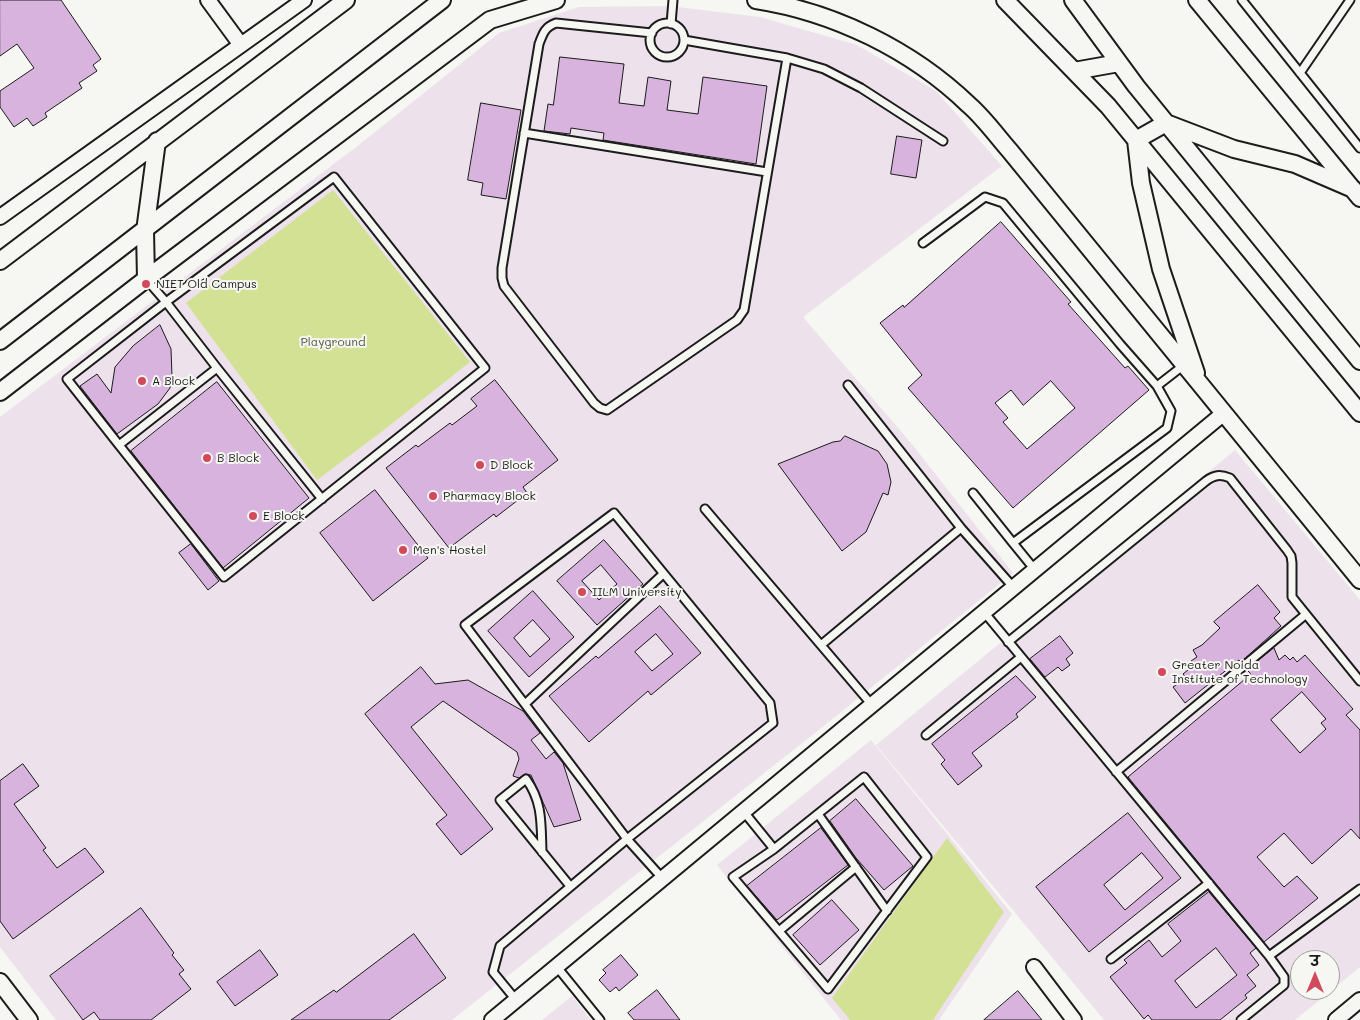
<!DOCTYPE html>
<html>
<head>
<meta charset="utf-8">
<style>
  body { margin:0 }
  #map { position:relative; width:1360px; height:1020px; overflow:hidden; background:#f6f6f2; font-family:Mali,"Playpen Sans Deva",sans-serif }
  canvas { display:block }
  .north { position:absolute; left:1290px; top:950px; width:50px; height:50px; box-sizing:border-box; background:#f6f6f2; border:1px solid #9f9f9c; border-radius:50%; rotate:0deg; font-size:14px; font-weight:700; line-height:20px; text-align:center; color:#1c1c1c }
  .north::after { content:''; display:block; margin:auto; width:18px; height:22px; background:#d1495b; clip-path:polygon(50% 0,100% 100%,50% 72%,0 100%) }
</style>
</head>
<body>
<div id="map">
<canvas width="1360" height="1020"></canvas>
<div class="north">उ</div>
</div>
<script>
const ctx = document.querySelector('canvas').getContext('2d');
ctx.lineJoin = 'round';
function fillPath(path, color) { ctx.fillStyle = color; ctx.fill(path, 'evenodd'); }
function strokePath(path, color, width, dash) { ctx.strokeStyle = color; ctx.lineWidth = width; ctx.lineCap = dash ? 'butt' : 'round'; ctx.setLineDash(dash || []); ctx.stroke(path); }
function label(font, color, halo, rows, align = 'center') {
  ctx.font = font + ' Mali,sans-serif'; ctx.lineWidth = 4; ctx.setLineDash([]); ctx.textBaseline = 'middle'; ctx.strokeStyle = halo; ctx.fillStyle = color; for (const [text, x, y, turn = 0] of rows) {
    ctx.save(); ctx.translate(x, y); ctx.rotate((+turn || 0) * Math.PI / 180); ctx.textAlign = isNaN(turn) ? turn : align; if (halo) ctx.strokeText(text, 0, 0); ctx.fillText(text, 0, 0); ctx.restore();
  }
}
const built = new Path2D(`
  M669 6 760 17 857 45 936 91 1002 166 803 317 911 443 1013 573 820 729 452 1020H56L0 947V417L360 144 499 33 579 7Z
  M1235 450 1360 600V967L1295 1020H1104L876 745ZM1300 960H1330V990H1300Z
  M871 740 1012 914 939 1020H841L717 865Z
  M572 996 591 1020H542Z`);
const green = new Path2D(`
  M333 190 470 362 380 433 317 480 186 303Z
  M947 838 1004 912 933 1020H850L832 998Z`);
const building = new Path2D(`
  M0 0H61L101 59 93 65 97 71 79 83 82 88 45 113 47 117 33 126 27 118 14 127 0 107V91L34 68 17 44 0 56Z
  M560 57 624 64 619 103 644 106 648 77 671 81 667 110 698 114 703 77 767 86 756 164 603 140 604 133 571 128 570 134 544 131 548 104 553 105Z
  M481 103 521 110 506 199 481 195 483 183 468 180Z
  M897 136 922 140 916 178 891 174Z
  M1001 222 1071 302 1068 304 1125 368 1128 366 1149 390 1013 508 908 388 922 375 880 323 903 305 904 307ZM1051 381 1075 408 1027 449 1003 422 1008 418 995 403 1011 390 1023 405Z
  M160 325 171 349 172 376 170 388 158 404 117 434 80 386 97 374 111 393 115 367 133 346Z
  M495 380 558 460 523 487 527 493 496 517 494 514 449 548 386 468 416 445 418 447 450 423 452 425 477 406 471 399Z
  M217 382 309 498 223 568 131 451Z
  M845 436 878 451 887 464 891 482 888 495 883 493 866 532 842 551 778 464 833 442 840 441Z
  M375 490 428 558 373 601 320 533Z
  M604 540 643 584 597 625 557 581ZM601 565 617 584 599 600 582 581Z
  M191 544 219 581 208 590 179 553Z
  M1258 585 1280 612 1274 618 1281 626 1241 662 1239 660 1185 703 1173 687 1186 678 1183 674 1194 665 1191 661 1197 657 1193 650 1202 645 1220 628 1214 622Z
  M533 591 574 637 529 677 488 631ZM533 620 550 639 530 657 514 638Z
  M660 606 701 653 651 695 648 691 589 742 549 696 596 656 598 658ZM656 634 673 654 652 671 635 652Z
  M1060 636 1073 653 1066 659 1070 665 1062 671 1058 667 1045 677 1030 659Z
  M1274 648 1279 660 1285 655 1290 660 1293 657 1297 662 1305 655 1353 709 1346 715 1360 730V839L1351 829 1312 864 1284 833 1257 857 1284 887 1297 876 1318 898 1264 942 1128 777 1251 674 1247 670ZM1302 692 1326 719 1321 723 1326 729 1300 753 1271 720Z
  M421 667 435 684 468 680 523 711 540 733 531 740 546 759 554 752 563 763 581 820 554 827 531 775 525 774 519 778 513 776 519 759 517 752 443 701 411 727 493 829 461 855 436 824 447 815 365 714Z
  M1016 676 1036 697 1016 714 1018 717 972 753 982 766 958 785 941 764 945 760 932 744Z
  M23 764 39 786 14 804 46 848 43 850 57 868 85 848 104 872 13 939 0 921V781Z
  M856 799 913 866 884 890 856 858 830 821Z
  M1128 813 1181 878 1089 952 1036 887ZM1142 853 1163 878 1125 910 1104 885Z
  M821 828 848 865 777 920 747 886Z
  M1209 892 1256 948 1250 953 1259 965 1247 975 1256 986 1245 995 1247 998 1220 1020H1152L1148 1015 1144 1019 1110 977 1127 963 1124 960 1149 940 1162 957 1181 941 1168 924ZM1216 948 1237 975 1196 1008 1175 981Z
  M832 900 859 930 820 965 793 935Z
  M141 908 174 953 172 955 184 970 179 974 191 989 151 1020H100L94 1012 83 1020 50 976Z
  M414 934 446 978 389 1020H291L334 990 336 992Z
  M260 950 278 975 235 1006 217 982Z
  M621 955 638 975 619 991 616 987 610 992 599 980 606 973 603 970Z
  M657 990 680 1020H634L628 1013Z
  M1018 991 1042 1020H984Z`);
const service = new Path2D(`
  M1242 0 1360 148
  M650 40a17 17 0 1 1 34 0a17 17 0 1 1-34 0Z
  M671 24 673 0
  M652 33 556 23C545 27 543 33 539 44L502 268V278L504 286 594 403 600 408 607 410 737 320 744 310 787 58 684 40
  M787 58 824 69 861 88 943 141
  M1300 73 1350 0
  M524 133 767 172
  M923 243 985 197 1003 203 1120 344 1157 386 1171 411 1167 428 1013 543 1035 570
  M146 279 166 302 217 368 322 499
  M848 385 961 528
  M1157 386 1184 365
  M119 445 224 577 485 368 334 177 166 302 67 379 119 445 217 368
  M973 493 1013 543
  M705 509 872 705
  M614 513 770 703 773 723 627 839 465 625Z
  M984 612 1269 956 1284 977V985L1241 1020
  M1008 642 1206 481C1214 475 1220 474 1230 478L1287 550 1291 556 1292 563V597L1360 681
  M821 645 961 528 1014 588
  M525 704 663 574
  M926 735 1021 657
  M1116 772 1305 615
  M744 812 774 849 733 877 828 989 927 857 864 777 774 849
  M818 814 887 911
  M542 852C541 825 543 802 526 779L500 800 570 886
  M779 931 856 867
  M1269 956 1360 889
  M1111 959 1209 883
  M557 967 600 1020
  M516 1000 493 972 500 946 627 839 663 879`);
const minor = new Path2D(`
  M208 0 241 45
  M0 217 304 0
  M1034 967 1074 1020
  M492 1020 1224 413
  M1336 1020 1360 1000`);
const tertiary = new Path2D(`
  M756 0C834 12 912 50 969 105 984 118 996 135 1010 151L1360 580
  M1005 0 1108 106 1360 413
  M1073 0 1136 86 1360 361
  M1197 0 1360 198
  M1074 71 1119 63
  M0 261 346 0
  M146 279 145 231 157 141
  M0 341 442 0
  M1196 373 1161 269 1141 183 1136 140 1166 123 1234 149 1295 164 1353 189
  M0 392 146 279 490 20 556 0
  M0 982 29 1020`);
const markers = [
  [146,284,5,"#d1495b"],
  [142,381,5,"#d1495b"],
  [207,458,5,"#d1495b"],
  [480,465,5,"#d1495b"],
  [433,496,5,"#d1495b"],
  [253,516,5,"#d1495b"],
  [403,550,5,"#d1495b"],
  [582,592,5,"#d1495b"],
  [1162,672,5,"#d1495b"]
];
const poiNames = [
  ["NIET Old Campus",156,284],
  ["A Block",152,381],
  ["B Block",217,458],
  ["D Block",490,465],
  ["Pharmacy Block",443,496],
  ["E Block",263,516],
  ["Men's Hostel",413,550],
  ["IILM University",592,592],
  ["Greater Noida",1172,665],
  ["Institute of Technology",1172,679]
];
const parkNames = [
  ["Playground",333,342]
];
fillPath(built, '#ede2ec');
fillPath(green, '#d3e194');
fillPath(building, '#d7b3dd');
strokePath(building, '#1c1c1c', 1);
strokePath(service, '#1c1c1c', 11);
strokePath(minor, '#1c1c1c', 18);
strokePath(tertiary, '#1c1c1c', 20);
strokePath(service, '#f6f6f2', 7);
strokePath(minor, '#f6f6f2', 14);
strokePath(tertiary, '#f6f6f2', 16);
for (const [x, y, r, color] of markers) { const dot = new Path2D(); dot.arc(x, y, r, 0, 2 * Math.PI); ctx.fillStyle = color; ctx.fill(dot); strokePath(dot, '#f6f6f2', 2); }
label('12px', '#1c1c1c', '#f6f6f2', poiNames, 'left');
label('12px', '#535740', '#f6f6f2', parkNames);
</script>
</body>
</html>
